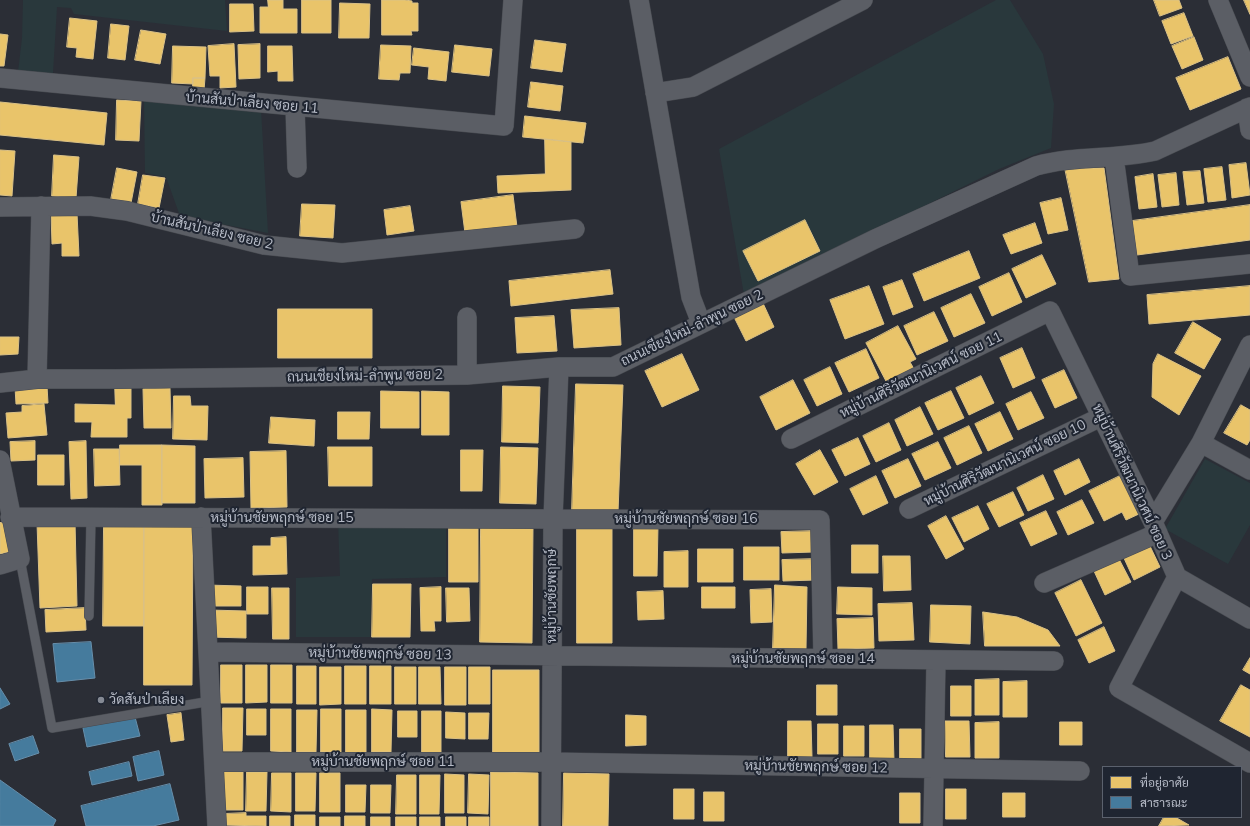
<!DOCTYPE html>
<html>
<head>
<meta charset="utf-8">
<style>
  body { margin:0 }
  #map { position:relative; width:1250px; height:826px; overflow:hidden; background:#2b2e36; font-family:Mulish,Sarabun,sans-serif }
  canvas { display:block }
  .legend { position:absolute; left:1102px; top:766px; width:140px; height:52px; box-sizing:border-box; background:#1f2531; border:1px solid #5b616d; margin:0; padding:5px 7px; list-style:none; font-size:12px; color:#b6bbc7 }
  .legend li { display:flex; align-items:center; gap:8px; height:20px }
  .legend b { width:20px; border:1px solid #5b616d }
</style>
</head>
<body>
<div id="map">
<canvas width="1250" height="826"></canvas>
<ul class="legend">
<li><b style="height:11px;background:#e9c46a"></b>ที่อยู่อาศัย</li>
<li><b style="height:11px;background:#457b9d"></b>สาธารณะ</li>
</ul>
</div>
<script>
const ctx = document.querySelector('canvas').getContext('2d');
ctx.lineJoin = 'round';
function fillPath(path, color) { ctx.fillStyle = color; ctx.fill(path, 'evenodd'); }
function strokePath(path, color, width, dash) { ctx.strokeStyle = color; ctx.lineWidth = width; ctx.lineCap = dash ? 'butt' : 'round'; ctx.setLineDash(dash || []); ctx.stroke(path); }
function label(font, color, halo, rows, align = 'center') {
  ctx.font = font + ' Mulish,Sarabun,sans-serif'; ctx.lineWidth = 4; ctx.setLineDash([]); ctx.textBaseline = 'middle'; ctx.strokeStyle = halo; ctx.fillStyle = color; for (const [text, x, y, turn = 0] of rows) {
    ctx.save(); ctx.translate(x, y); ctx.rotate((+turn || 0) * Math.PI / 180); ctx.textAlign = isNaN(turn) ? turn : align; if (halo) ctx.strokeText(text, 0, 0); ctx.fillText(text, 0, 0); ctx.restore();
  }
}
const green = new Path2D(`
  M23 0H225L227 31 74 14 71 8 57 7 53 73 18 72 22 38Z
  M996 0H1010L1043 54 1054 104 1051 148 999 169 744 295 719 149Z
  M144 100 261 109 268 233 180 216 166 177 145 173Z
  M1205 459 1250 483V525L1228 564 1165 529Z
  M338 521 446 522V577L372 579 370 637H296V578L340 576Z`);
const homes = new Path2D(`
  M268 0H283V9H297V33H260V7H268Z
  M302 0H331V33H302Z
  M382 0H405L412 1V3H418V31H411L412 35H382Z
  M1154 0H1179L1182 8 1160 16Z
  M1244 0H1250V14Z
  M340 3 370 4 369 38H339Z
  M230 4H253L254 31 230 32Z
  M1184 13 1193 36 1171 44 1162 21Z
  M70 18 97 21 93 59 76 57 77 48 67 47Z
  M111 24 129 26 125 60 108 58Z
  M141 30 166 34 160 64 135 60Z
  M0 34 8 35 4 66H0Z
  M1194 37 1203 60 1182 69 1172 46Z
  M535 40 566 44 562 72 531 68Z
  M234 44 236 87 220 88V76H210L208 46Z
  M260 44V78L239 79 238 45Z
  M381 45 411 46 410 73H400L399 80 379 79Z
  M455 45 492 49 489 76 452 72Z
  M173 46 206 47 205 78H193V84L172 83Z
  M268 46H292L293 81H278V71L268 72Z
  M414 48 449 52 446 81 428 79 429 67 412 65Z
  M1228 57 1241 89 1190 110 1176 78Z
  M193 78H205L204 90 193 89Z
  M531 82 563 86 560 111 528 107Z
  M117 100 141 101 139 141 116 140Z
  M0 102 107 113 104 145 0 135Z
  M525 116 586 123 583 143 523 137Z
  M545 139 571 142V190L498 193 497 176 545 174Z
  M0 150 15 151 12 196 0 195Z
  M54 155 79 157 76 198 52 196Z
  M1246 163 1250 195 1232 198 1229 165Z
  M1222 167 1226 200 1208 202 1204 169Z
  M117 168 137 172 131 203 111 200Z
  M1065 168H1104L1119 279 1089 282Z
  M1200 171 1204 203 1187 205 1183 172Z
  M1176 173 1179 205 1162 207 1158 175Z
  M1153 174 1157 207 1139 209 1135 177Z
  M143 175 165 178 159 208 138 204Z
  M513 195 517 227 465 233 461 202Z
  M1061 198 1068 230 1048 234 1040 203Z
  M302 204 335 205 333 238 300 236Z
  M1250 205V240L1137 255 1132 221Z
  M410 206 414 231 387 235 384 210Z
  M77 213 79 256H62V243L52 244 51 214Z
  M805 220 820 251 758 281 743 251Z
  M1035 223 1042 243 1011 254 1003 235Z
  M969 251 980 278 924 301 913 274Z
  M1042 255 1056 284 1026 298 1012 269Z
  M610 270 613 294 511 306 509 281Z
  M1009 273 1022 302 992 316 979 287Z
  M902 280 913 307 893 315 883 287Z
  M869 286 884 324 845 339 830 300Z
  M1250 286V315L1149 324 1147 295Z
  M971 294 985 323 954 337 941 308Z
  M762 301 774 327 746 341 733 315Z
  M619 308 621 345 574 348 571 310Z
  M278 309H372V358H278Z
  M934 312 948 341 917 355 904 326Z
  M554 316 557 351 517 353 515 318Z
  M1193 322 1221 339 1204 369 1175 353Z
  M898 326 916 359 910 362 914 369 887 383 866 343Z
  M0 337H19L18 354 0 355Z
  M1022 348 1035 378 1013 388 1000 358Z
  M866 349 879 378 849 392 835 363Z
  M682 354 699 390 662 407 645 371Z
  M1158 354 1201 376 1179 415 1152 397 1153 364Z
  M830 367 842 394 817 406 804 380Z
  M1064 370 1077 398 1055 408 1042 380Z
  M981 376 994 403 969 415 956 388Z
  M793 380 810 413 776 430 760 397Z
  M576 384 623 385 618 512 572 511Z
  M115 385H131V418H127V437H91L92 422H75V404L115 405Z
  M47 386 48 403 16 404 15 387Z
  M503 386 540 387 538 443 502 442Z
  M170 388 171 428H144L143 389Z
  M381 391 419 392V428H381Z
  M422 391 449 392V435H422Z
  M951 391 964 418 938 430 925 403Z
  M1031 392 1044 418 1018 430 1006 404Z
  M174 396H190L191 406H208L207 440 173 439Z
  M44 404 47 435 8 438 6 413 22 412V406Z
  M1241 405 1250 410V440L1247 445 1224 433Z
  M920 407 933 434 907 446 895 420Z
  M338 412H370L369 439H338Z
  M1000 412 1013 439 988 451 975 424Z
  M271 417 315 420 314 446 269 443Z
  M889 423 901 450 876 462 863 436Z
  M969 426 982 453 957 465 944 438Z
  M858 438 870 464 845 476 832 450Z
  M35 441V460L11 461 10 442Z
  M86 441 87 498 71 499 69 442Z
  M938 442 951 468 925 480 912 454Z
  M120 445H162V505H142V465H120Z
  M162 445 195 446V503H162Z
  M328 447H372V486H329Z
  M501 447 538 448 536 504 500 503Z
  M94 449H119L120 485 95 486Z
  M461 450H483L482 491H461Z
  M820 450 838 482 814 495 796 464Z
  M286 451 287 507 251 508 250 452Z
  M38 455H64V485H38Z
  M243 458 244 497 205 498 204 459Z
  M908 459 921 486 895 498 882 471Z
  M1079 459 1090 482 1065 495 1054 471Z
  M1043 475 1054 499 1028 511 1017 488Z
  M1122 475 1141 513 1126 520 1122 512 1104 521 1089 491Z
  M876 476 888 503 863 515 850 489Z
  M1013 492 1024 515 999 527 987 504Z
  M1082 500 1094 523 1068 535 1057 512Z
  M978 506 989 529 964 542 952 518Z
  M1046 511 1057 534 1031 546 1020 523Z
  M946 516 964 549 946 559 928 526Z
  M6 522 13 551 0 554V523Z
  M75 522 77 606 40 608 37 523Z
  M104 522H144V626H103Z
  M144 522H193L192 685H144Z
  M634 525H658L657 576H634Z
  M481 526H533L532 643 480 642Z
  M577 526H612V643H577Z
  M449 528H478V582H449Z
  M814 531V552L782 553 781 532Z
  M286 537 287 574 253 575V546H271V538Z
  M1149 544 1160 567 1134 580 1123 556Z
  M852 545H878V573H852Z
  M744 547H779V580H744Z
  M698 549H733V582H698Z
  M688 551V587H664V552Z
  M883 556H910L911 590 884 591Z
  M815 559 816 580 783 581 782 560Z
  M1119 559 1131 582 1105 595 1094 571Z
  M1081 580 1102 623 1076 636 1055 593Z
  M373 584H411L410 637H372Z
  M207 585 241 586V606H215Z
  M775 585 807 587 806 649 773 648Z
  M247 587H268V614H247Z
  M441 587V621H434L435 631H421L420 588Z
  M702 587H735V608H702Z
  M838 587 872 588V615L837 614Z
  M272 588H289V639H273Z
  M446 588H469L470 621 447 622Z
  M771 589 772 622 751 623 750 590Z
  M663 591 664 619 638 620 637 592Z
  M912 603 914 640 879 641 878 604Z
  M931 605 971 606 970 644 930 642Z
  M85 608 86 630 46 632 45 610Z
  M209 610 246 611V638L209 637Z
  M983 612 1017 617 1048 630 1060 646H985Z
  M873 618 874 648 838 649 837 619Z
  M1104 627 1115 651 1089 663 1078 640Z
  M1250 658V674L1243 670Z
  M221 665H242V703H221Z
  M246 665H267V702L246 703Z
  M271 665H292V703H271Z
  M297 666H316V704H297Z
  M345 666H366V704H345Z
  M370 666H391V704H370Z
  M320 667H341V704L320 705Z
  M395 667H416V704H395Z
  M419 667H440L441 704H419Z
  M445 667H466V705H445Z
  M469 667H490V704H469Z
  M493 670H539V756H493Z
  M999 679V715H975V680Z
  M1027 681V717H1003V682Z
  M817 685H837V715H817Z
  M1241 685 1250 690V737L1220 721Z
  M951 686H971V716H951Z
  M223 708H243L242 751H223Z
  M247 709H266V735H247Z
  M271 709H291V752L271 751Z
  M321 709H341V752H321Z
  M372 709 392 710 391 752H372Z
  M297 710H317L316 752H297Z
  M346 710H366V753H346Z
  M398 711H417V737H398Z
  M422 711H441V753H422Z
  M446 712 465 713V739L446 738Z
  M181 713 184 740 171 742 167 715Z
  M469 713H489L488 739H469Z
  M626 715 646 716V745L626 746Z
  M788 721H811L812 757H788Z
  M945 721H969L970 757H946Z
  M999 722V758H975V723Z
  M1060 722H1082V745H1060Z
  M818 724H838V754H818Z
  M870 725H893L894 761H870Z
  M844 726H864V756H844Z
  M900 729H921V759H900Z
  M223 771 243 772V810H223Z
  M247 772H267L266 811H246Z
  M491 772 538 773V826H491Z
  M272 773H291V812L271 811Z
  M296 773H316L315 811H296Z
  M320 773H340V812H320Z
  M564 773 609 774 608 826H563Z
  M445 774 464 775V813H445Z
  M469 774 489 775 488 814 468 813Z
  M397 775H416V814H396Z
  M420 775H440L439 814H420Z
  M346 785H366L365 812H346Z
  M371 785H391L390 813H371Z
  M674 789H694V819H674Z
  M946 789H966V819H946Z
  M704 792H724V821H704Z
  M900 793H920V823H900Z
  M1003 793H1025V817H1003Z
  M246 813V816H266V826L223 825V814Z
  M295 815H315V826H295Z
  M270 816H290V826H270Z
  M345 816H365V826H345Z
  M320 817H340V826H320Z
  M371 817H390V826H371Z
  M396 817H416V826H396Z
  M420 817H440V826H420Z
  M446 817H466V826H446Z
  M469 817H489V826H469Z
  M1164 817H1175L1189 825 1159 826Z`);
const public = new Path2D(`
  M91 642 95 678 57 682 53 644Z
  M0 688 10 704 0 709Z
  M135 717 140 736 87 747 83 728Z
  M33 736 39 753 15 761 9 744Z
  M159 751 164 775 138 781 133 757Z
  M129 762 132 776 92 785 89 772Z
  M0 780 56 820 53 826H0Z
  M170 784 179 820 153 826H86L81 806Z`);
const service = new Path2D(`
  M20 559 52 728 211 701
  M89 616 91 518`);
const minor = new Path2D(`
  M639 0 691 297 701 323
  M1218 0 1250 77
  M0 78 504 126 513 0
  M655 93 693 87 863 0
  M295 107 297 168
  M1247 108 1250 130
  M1114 157 1130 276 1250 264
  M0 207 90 206 127 211 264 245 342 253 575 229
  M467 317V375
  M37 379 41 206
  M0 383 37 379H115L467 375 559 367H613L875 239 1036 166C1075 155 1116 160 1155 151L1250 107
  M791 439 1050 311 1153 522 1177 577 1250 619
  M1201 443 1250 470
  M0 460 20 559 0 565
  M909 509 1101 417
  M10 517 820 520 823 659
  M201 517 217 826
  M1153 522 1201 443 1250 345
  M1177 577 1119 688 1250 763
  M1044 583 1158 533
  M208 652 1054 661
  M214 762H551L1080 771
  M551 826 553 519 559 367
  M933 826 936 660`);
const markers = [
  [101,700,4,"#858a94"]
];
const streetNames = [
  ["บ้านสันป่าเลียง ซอย 11",252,103,5],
  ["บ้านสันป่าเลียง ซอย 2",212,231,13],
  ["ถนนเชียงใหม่-ลำพูน ซอย 2",692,328,-26],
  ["หมู่บ้านศิริวัฒนานิเวศน์ ซอย 11",921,375,-26],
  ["ถนนเชียงใหม่-ลำพูน ซอย 2",365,376,-1],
  ["หมู่บ้านศิริวัฒนานิเวศน์ ซอย 10",1005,463,-26],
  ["หมู่บ้านศิริวัฒนานิเวศน์ ซอย 3",1132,482,65],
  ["หมู่บ้านชัยพฤกษ์ ซอย 15",282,518],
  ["หมู่บ้านชัยพฤกษ์ ซอย 16",686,519],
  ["หมู่บ้านชัยพฤกษ์",552,596,-90],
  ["หมู่บ้านชัยพฤกษ์ ซอย 13",380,654,1],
  ["หมู่บ้านชัยพฤกษ์ ซอย 14",803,659],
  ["หมู่บ้านชัยพฤกษ์ ซอย 11",383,762],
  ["หมู่บ้านชัยพฤกษ์ ซอย 12",816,767,1]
];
const poiNames = [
  ["วัดสันป่าเลียง",109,700]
];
fillPath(green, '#29383c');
fillPath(homes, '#e9c46a');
strokePath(homes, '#dac186', 1);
fillPath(public, '#457b9d');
strokePath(public, '#678eaa', 1);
strokePath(service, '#474a50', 10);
strokePath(minor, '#474a50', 20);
strokePath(service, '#5b5e65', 9);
strokePath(minor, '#5b5e65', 19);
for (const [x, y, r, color] of markers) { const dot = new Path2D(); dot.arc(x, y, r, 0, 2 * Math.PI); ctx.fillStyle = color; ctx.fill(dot); strokePath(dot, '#1f2531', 1.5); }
label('14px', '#b6bbc7', '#1f2531', streetNames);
label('14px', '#b6bbc7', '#1f2531', poiNames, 'left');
</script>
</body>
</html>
